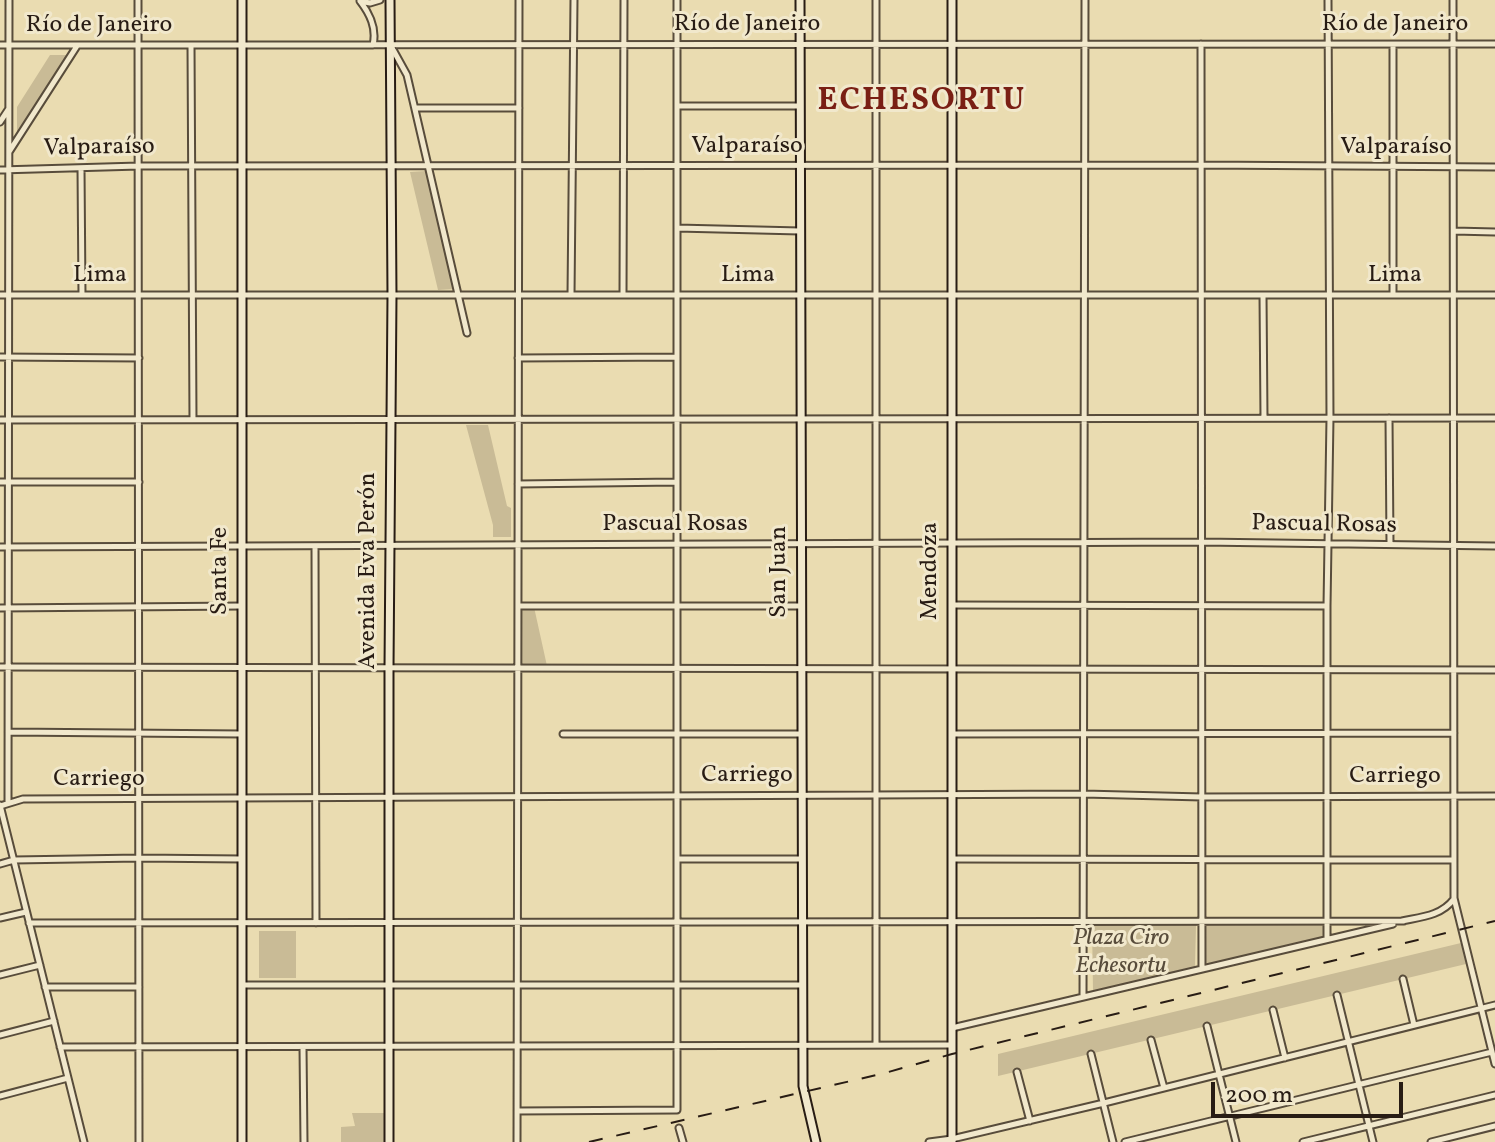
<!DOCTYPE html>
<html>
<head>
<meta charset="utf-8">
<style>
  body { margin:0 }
  #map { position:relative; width:1495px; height:1142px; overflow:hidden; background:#eadcb1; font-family:Vollkorn,serif }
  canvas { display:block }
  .scale { position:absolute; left:1211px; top:1082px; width:192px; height:36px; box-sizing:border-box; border:4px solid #281c14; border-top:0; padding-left:10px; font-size:24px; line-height:28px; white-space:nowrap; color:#281c14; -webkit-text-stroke:6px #f1e8cc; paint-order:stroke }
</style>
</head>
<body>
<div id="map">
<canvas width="1495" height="1142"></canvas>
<div class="scale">200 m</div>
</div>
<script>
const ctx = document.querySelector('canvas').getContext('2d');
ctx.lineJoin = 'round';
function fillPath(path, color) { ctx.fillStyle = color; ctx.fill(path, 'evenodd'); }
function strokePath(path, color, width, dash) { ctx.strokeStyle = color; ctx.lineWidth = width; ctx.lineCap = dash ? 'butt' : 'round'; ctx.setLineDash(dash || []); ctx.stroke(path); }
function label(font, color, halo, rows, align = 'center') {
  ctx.font = font + ' Vollkorn,serif'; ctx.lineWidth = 6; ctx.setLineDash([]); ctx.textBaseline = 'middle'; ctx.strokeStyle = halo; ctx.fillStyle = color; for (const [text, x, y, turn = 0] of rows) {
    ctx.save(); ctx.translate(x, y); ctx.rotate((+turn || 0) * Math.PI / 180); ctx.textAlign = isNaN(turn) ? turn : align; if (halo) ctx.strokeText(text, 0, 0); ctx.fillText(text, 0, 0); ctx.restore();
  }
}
const green = new Path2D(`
  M50 55H67L17 134V107Z
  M426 171 455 289 438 290 410 172Z
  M466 425H488L507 506 511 508V537H493V525Z
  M521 607H534L547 666H521Z
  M1324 923 1325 938 1206 966V924Z
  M1092 924 1196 925 1195 967 1093 991Z
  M259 931H296V978H259Z
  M1461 943 1466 964 998 1076V1054Z
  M352 1113H385V1142H341V1127L355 1126Z`);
const street = new Path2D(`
  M138 0 139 1142
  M1453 0 1454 898 1495 1064
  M360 1C370 14 377 28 373 45
  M360 1 370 3 380 0
  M1201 44 1202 969
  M0 45 1495 44
  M191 45 193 419
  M391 46 407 75 467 333
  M677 106H800
  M415 108H519
  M0 122 8 110
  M9 152 77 46
  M81 168 82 295
  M0 170 139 166 1201 165 1495 167
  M677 228 800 231
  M1454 231 1495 232
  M0 295H1495
  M571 295 574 0
  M623 295 624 0
  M1263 295 1264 418
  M1393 295V45
  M0 357 139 358
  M518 358 677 357
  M1389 418 1390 544
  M0 420 1495 418
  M0 482H139
  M518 484 676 482
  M315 546 316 923
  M0 547 1202 542 1495 546
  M952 605 1327 606
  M518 606H801
  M0 608 242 606
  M0 667 1495 670
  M8 732 242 734
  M563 734H802
  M952 734 1454 733
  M8 802 9 0
  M0 805 84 1142
  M0 806 23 799 1084 794 1202 797 1495 796
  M677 859H802
  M952 859 1454 860
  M0 864 14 860 139 858 242 859
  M0 918 26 912
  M1402 921C1421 917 1441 916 1454 899
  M29 923 1404 921
  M1327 939V606L1330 418 1328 0
  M0 975 40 965
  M1403 979 1414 1025
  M242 985H802
  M45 987H139
  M1337 995 1373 1142
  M1083 997 1085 0
  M1273 1010 1285 1058
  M1207 1026 1236 1142
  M952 1028 1393 924
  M0 1035 54 1021
  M1151 1040 1164 1088
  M876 1045V0
  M60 1047 952 1045
  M303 1047 304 1142
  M1091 1054 1113 1142
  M1017 1072 1030 1121
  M0 1096 68 1078
  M517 1111 677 1110V0
  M679 1128 683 1142
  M517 1142 519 0
  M929 1142 952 1139 1104 1103 1495 1005
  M1125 1142 1492 1052
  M1303 1142 1495 1095
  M1431 1142 1495 1126`);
const secondary = new Path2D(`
  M800 0 803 1086 816 1142
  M242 1142V0
  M389 1142V668L392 295 390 0
  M952 1142V0`);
const rail = new Path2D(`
  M589 1142 885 1073 952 1054 1495 921`);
const streetNames = [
  ["Río de Janeiro",747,26],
  ["Río de Janeiro",1395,26],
  ["Río de Janeiro",99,27],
  ["Valparaíso",747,148],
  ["Valparaíso",99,149,-1],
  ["Valparaíso",1396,149],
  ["Lima",100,277],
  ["Lima",748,277],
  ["Lima",1395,277],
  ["Pascual Rosas",675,526],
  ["Pascual Rosas",1324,526,1],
  ["Santa Fe",222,571,-90],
  ["Avenida Eva Perón",370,571,-90],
  ["Mendoza",932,571,-90],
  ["San Juan",781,572,-90],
  ["Carriego",747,777],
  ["Carriego",1395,778],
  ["Carriego",99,781]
];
const parkNames = [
  ["Plaza Ciro",1121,940],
  ["Echesortu",1121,968]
];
const districtNames = [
  ["ECHESORTU",922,103]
];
fillPath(green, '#c9bb96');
strokePath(street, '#584c3b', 9);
strokePath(secondary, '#281c14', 11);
strokePath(street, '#f1e8cc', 5);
strokePath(secondary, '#f1e8cc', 7);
strokePath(rail, '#281c14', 2, [14, 14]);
label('24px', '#281c14', '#f1e8cc', streetNames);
label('italic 24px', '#584c3b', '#f1e8cc', parkNames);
ctx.letterSpacing = '2px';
label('bold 32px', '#7a1f14', '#f1e8cc', districtNames);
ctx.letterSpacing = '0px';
</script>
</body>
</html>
